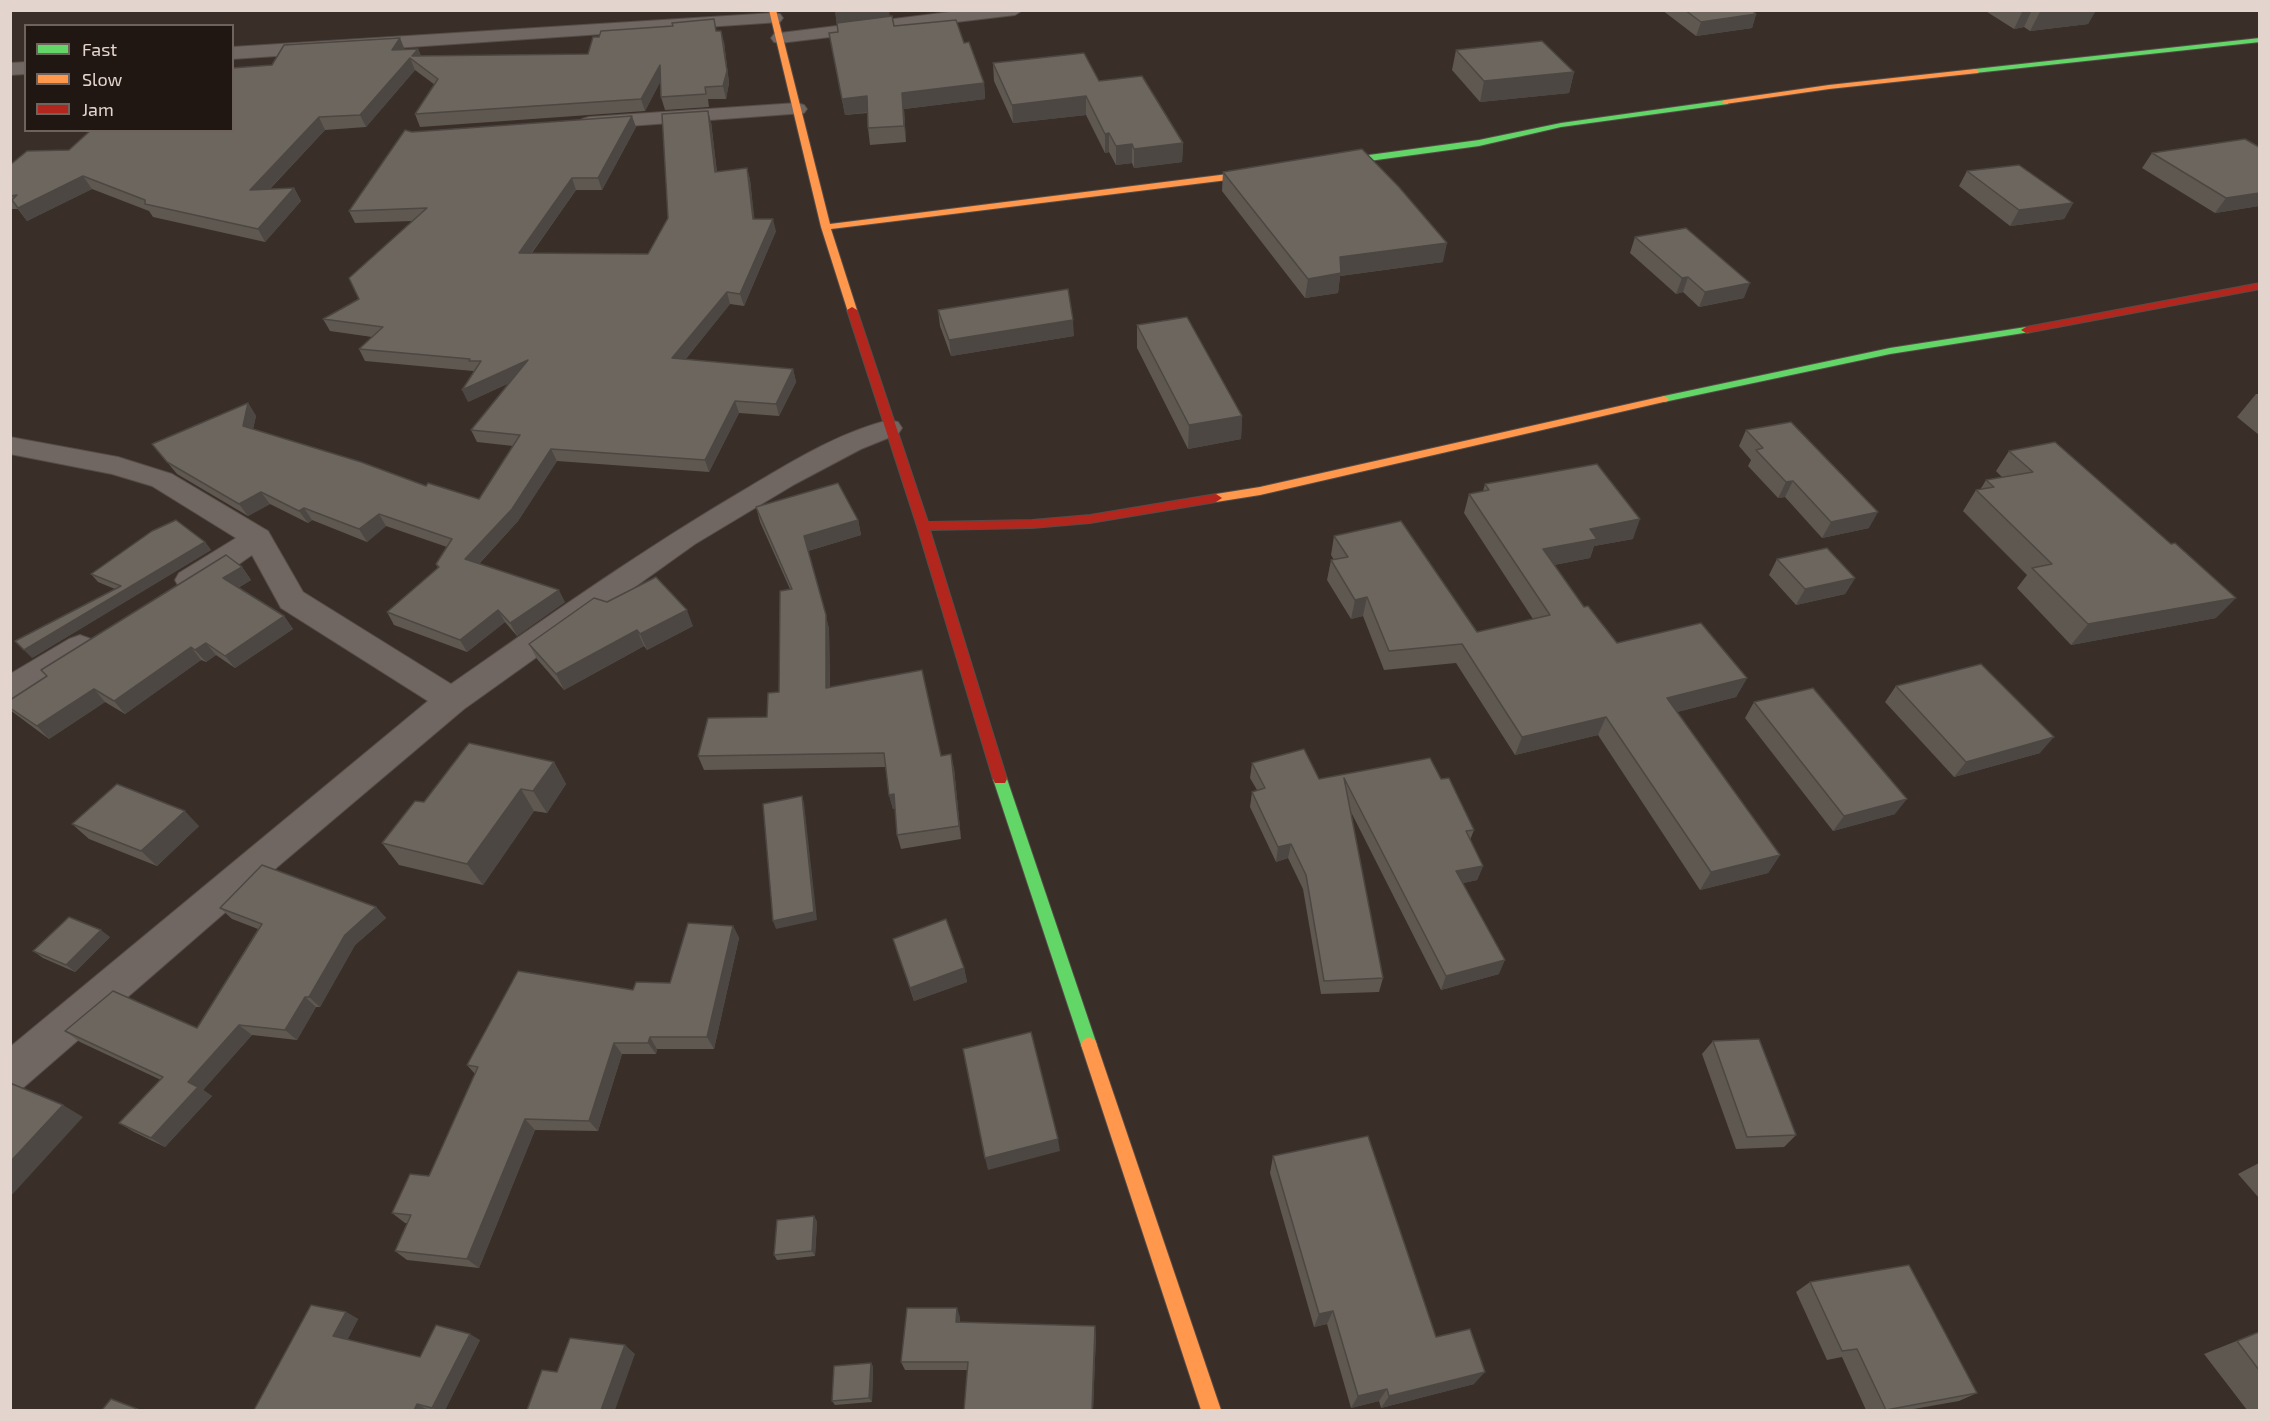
<!DOCTYPE html>
<html>
<head>
<meta charset="utf-8">
<style>
  body { margin:0 }
  #map { position:relative; width:2270px; height:1421px; overflow:hidden; background:#392e28; font-family:"Exo 2",sans-serif }
  canvas { display:block }
  .frame { position:absolute; inset:0; border:12px solid #e3d5ce; pointer-events:none }
  .legend { position:absolute; left:24px; top:24px; width:210px; height:108px; box-sizing:border-box; background:#211712; border:2px solid #6f635d; margin:0; padding:8px 10px; list-style:none; font-size:18px; color:#e3d5ce }
  .legend li { display:flex; align-items:center; gap:12px; height:30px }
  .legend b { width:30px; border:2px solid #6f635d }
</style>
</head>
<body>
<div id="map">
<canvas width="2270" height="1421"></canvas>
<div class="frame"></div>
<ul class="legend">
<li><b style="height:8px;background:#63d668"></b>Fast</li>
<li><b style="height:8px;background:#ff974d"></b>Slow</li>
<li><b style="height:8px;background:#b3261e"></b>Jam</li>
</ul>
</div>
<script>
const ctx = document.querySelector('canvas').getContext('2d');
ctx.lineJoin = 'round';
function strokePath(path, color, width, dash) { ctx.strokeStyle = color; ctx.lineWidth = width; ctx.lineCap = dash ? 'butt' : 'round'; ctx.setLineDash(dash || []); ctx.stroke(path); }
function fillPath(path, color) { ctx.fillStyle = color; ctx.fill(path, 'evenodd'); }
const street = new Path2D(`
  M966 10H1023L1015 15 780 43 774 42 771 38 774 34 780 33Z
  M774 13 780 14 783 18 780 22 232 59V47Z
  M26 62V74L10 75V63Z
  M797 103 804 105 807 109 804 113 589 129 582 127 579 123 582 119 589 117Z
  M889 420 898 422 902 428 898 434 861 449 795 484 695 544 464 709 282 863 24 1087 10 1092V1047L428 701 281 608 252 555C232 568 204 595 179 587L175 580 179 573 236 538 152 486 112 474 10 454V437L118 457 172 474 268 531 303 592 451 684C549 616 646 547 749 487 793 461 840 432 889 420Z
  M80 635 91 639 96 647 91 655 22 699 10 702V674L69 639Z`);
const fast = new Path2D(`
  M2260 38V42L1975 73 1971 71 1975 69Z
  M1725 100H1728V104L1561 127 1479 146 1325 167 1321 164 1325 161 1479 140 1561 123Z
  M2026 327 2030 328V332L1890 354 1664 402 1659 399 1664 396 1890 348Z
  M1000 773 1005 775 1007 779 1097 1045 1095 1050 1089 1053 1083 1050 1081 1045 993 779 995 775Z`);
const slow = new Path2D(`
  M769 10H776L830 224 1268 169 1272 172 1268 175 831 229 857 310 852 313 848 312 821 227Z
  M1975 69 1979 71 1978 73 1829 89 1725 104 1721 102 1725 100 1829 85Z
  M1664 396 1669 399 1668 401 1260 495 1216 502 1210 498 1216 494 1260 487Z
  M1089 1037 1095 1040 1097 1045 1221 1410H1201L1081 1045 1083 1040Z`);
const jam = new Path2D(`
  M2260 283V289L2026 333 2021 330 2026 327Z
  M852 307 857 310 928 522 1032 520 1090 515 1216 494 1222 498 1216 502 1090 523 1032 528 930 530 1007 779 1005 783H995L993 779 917 526 847 310Z`);
const wall = new Path2D(`
  M835 10 890 16 894 26 964 43 984 83 985 99 904 109 906 142 870 145 868 128 867 113 845 115 829 33 838 32Z
  M1662 10H1752L1756 14 1752 28 1696 36Z
  M1984 10H2096L2088 24 2030 31 2024 27 2014 29Z
  M717 31 724 42 729 83 726 99H708L709 107 665 110 661 97 660 82 645 111 420 127 415 114 435 85 415 70 366 127 325 130 270 189 294 188 301 201 265 242 153 217 149 211 92 189 27 221 18 209H10V165L69 150 232 130 272 65 405 50 418 49 421 56 588 54Z
  M1456 50 1574 72 1569 93 1480 102 1452 70Z
  M993 63 1099 81 1183 143 1182 162 1134 168 1132 163 1116 165 1109 152 1105 153 1086 115 1013 123 994 81Z
  M711 122 717 172 747 168 750 180 754 219 776 231 744 306 730 304 685 360 793 369 796 382 779 416 739 413 709 472 557 461 518 521 479 564 565 602 517 636 505 622 467 652 394 625 387 612 438 568 436 564 447 547 386 526 367 542 312 520 308 523 270 504 248 516 177 474 152 444 248 403 256 416 253 429 426 486 479 499 513 446 477 442 471 430 509 383 468 402 474 372 473 371 365 361 359 349 372 337 330 331 323 319 359 299 413 221 355 223 349 211 412 132 636 127 602 190H576L532 253 648 254 668 218Z
  M2259 147V206L2215 213 2142 168 2152 153Z
  M1967 171 2073 203 2064 219 2010 226 1959 186Z
  M1223 172 1443 262 1340 276 1338 293 1305 298 1222 191Z
  M1635 237 1744 298 1699 307 1683 292 1676 294 1630 253Z
  M938 310 1074 336 951 356 940 326Z
  M1137 325 1242 416 1241 439 1188 449 1137 348Z
  M2256 394H2259V435L2237 417Z
  M1746 430 1869 528 1822 538 1785 497 1778 498 1748 466 1751 460 1739 446Z
  M2009 451 2216 618 2071 645 2017 588 2027 575 1963 511 1976 490H1980L1986 480 2002 477 1996 471Z
  M1485 484 1633 539 1594 546 1590 558 1554 565 1584 607 1617 643 1747 678 1736 697 1677 712 1780 855 1768 873 1700 890 1598 735 1515 755 1456 663 1384 670 1363 616 1351 619 1327 580 1331 560H1334L1331 555 1334 536 1477 632 1533 619 1464 513 1469 494 1483 491Z
  M756 507 858 520 861 535 808 551 829 629 830 688 941 756 954 768 961 839 901 849 897 835 895 808 893 809 889 795 886 767 704 770 698 756 767 717 779 692 790 589 760 522Z
  M205 542 211 550 32 658 115 589 98 582 91 574Z
  M1777 559 1855 578 1845 594 1796 605 1769 575Z
  M242 567 251 580 238 588 284 616 293 629 235 668 216 655 206 662 201 660 125 714 105 702 49 739 18 716 10 710V700Z
  M607 602 693 626 647 650 644 646 564 690 537 659 529 644Z
  M1896 686 2040 753 1954 777 1885 702Z
  M1754 702 1895 814 1833 831 1745 718Z
  M554 762 566 784 547 813 534 811 483 885 399 865 382 843 424 802Z
  M1252 763 1319 779H1441L1474 830 1470 840 1483 866 1477 880 1463 883 1499 974 1441 990 1351 812 1383 978 1379 992 1321 994 1303 889 1288 858 1276 862 1250 807 1252 792 1257 790 1250 778Z
  M72 824 199 826 157 866 89 839Z
  M376 907 386 918 355 945 320 1007H316L297 1040 252 1035 203 1090 212 1096 165 1147 134 1132 119 1123 161 1080 80 1042 65 1031 197 1028 258 929 232 919 220 908Z
  M733 926 739 938 714 1049H657L656 1054H622L598 1131 535 1130 479 1268 407 1260 395 1251 407 1223H405L392 1213 429 1176 475 1074 467 1065 633 990 670 983Z
  M110 937 75 972 43 958 33 951Z
  M893 939 964 968 967 982 914 1001Z
  M1713 1041 1796 1135 1784 1147 1736 1149 1702 1054Z
  M1273 1156 1436 1337 1474 1384 1381 1408 1379 1401 1351 1408 1327 1324 1314 1327 1270 1173Z
  M2259 1163V1198L2238 1174Z
  M814 1216 817 1222 815 1256 777 1260 774 1255Z
  M1810 1282 1977 1393 1959 1401 1908 1410H1866L1842 1357 1827 1360 1796 1292Z
  M346 1312 358 1319 347 1340 420 1357 480 1340 445 1410H254Z
  M960 1317V1322L1096 1334 1093 1410H964L968 1370H905L901 1362Z
  M2259 1332V1410H2247L2204 1354Z
  M871 1363 873 1367 872 1402 835 1405 832 1401Z`);
const shadedWall = new Path2D(`
  M839 10H889L890 17 837 24 835 11Z
  M2023 10H2032L2024 27 2014 29Z
  M2049 10H2096L2088 24 2030 31 2040 12Z
  M1756 14 1752 28 1696 36 1701 22Z
  M721 31 724 42 729 83 726 99 723 86Z
  M400 38 405 50H392Z
  M418 49 423 61 412 56Z
  M410 58 415 70 366 127 360 115Z
  M660 65 663 77 645 111 641 99Z
  M1574 72 1569 93 1480 102 1484 81Z
  M984 83 985 99 904 109 906 142 904 126 902 93Z
  M867 96 869 112 845 115 842 99Z
  M1086 96V115L1013 123 1012 105Z
  M708 111 711 122 718 183 715 172Z
  M632 116 636 127 602 190 598 178Z
  M319 117 325 130 257 202 250 190Z
  M1109 133V152L1105 153V134Z
  M1183 143 1182 162 1134 168V149Z
  M1132 144V163L1116 165V146Z
  M747 168 750 180 756 231 753 219Z
  M83 176 92 189 27 221 18 208Z
  M572 178 576 190 523 265 519 253Z
  M294 188 301 201 265 242 258 229Z
  M2259 193V206L2215 213 2226 198Z
  M2073 203 2064 219 2010 226 2019 210Z
  M773 219 776 231 744 306 740 294Z
  M1447 243 1443 262 1340 276 1338 293 1305 298 1308 279 1340 257Z
  M1688 277 1683 292 1676 294 1682 278Z
  M1750 283 1744 298 1699 307 1705 292Z
  M727 292 730 304 676 371 672 358Z
  M1073 320 1074 336 951 356 949 340Z
  M528 360 534 372 468 402 462 390Z
  M793 369 796 382 779 416 776 404Z
  M735 401 739 413 709 472 705 460Z
  M248 403 256 416 251 438 243 426Z
  M1242 416 1241 439 1188 449 1189 425Z
  M551 449 557 461 518 521 472 571 465 559Z
  M1793 481 1785 497 1778 498 1786 482Z
  M261 492 270 504 248 516 239 504Z
  M304 508 312 520 308 523 299 511Z
  M1878 512 1869 528 1822 538 1831 522Z
  M379 514 386 526 367 542 359 529Z
  M1640 519 1633 539 1594 546 1590 558 1537 568 1543 549 1590 529Z
  M858 520 861 535 808 551 804 536Z
  M205 542 211 550 32 658 24 650Z
  M242 567 251 580 232 591 223 578Z
  M1855 578 1845 594 1796 605 1805 589Z
  M559 590 565 602 517 636 510 623Z
  M1367 597 1363 616 1351 619 1355 600Z
  M2236 598 2216 618 2071 645 2088 624Z
  M498 610 505 622 467 652 460 640Z
  M687 610 693 626 647 650 640 634Z
  M826 615 829 629 830 702 826 688Z
  M284 616 293 629 235 668 225 656Z
  M637 630 644 646 564 690 556 674Z
  M206 643 216 655 206 662 195 650Z
  M191 647 201 660 125 714 114 701Z
  M1747 678 1736 697 1658 717 1667 698Z
  M94 689 105 702 49 739 37 726Z
  M1606 717 1598 735 1515 755 1522 737Z
  M2054 737 2040 753 1954 777 1966 762Z
  M951 754 954 768 961 839 959 826Z
  M554 762 566 784 547 813 533 791Z
  M521 789 534 811 483 885 467 864Z
  M894 794 897 808 893 809 889 795Z
  M802 796 804 803 817 920 776 929 773 921Z
  M1907 799 1895 814 1833 831 1844 816Z
  M185 811 199 826 157 866 141 851Z
  M1291 844 1288 858 1276 862 1278 847Z
  M1780 855 1768 873 1700 890 1711 872Z
  M1483 866 1477 880 1451 886 1456 871Z
  M376 907 386 918 355 945 320 1007 309 997 345 935Z
  M733 926 739 938 714 1049 707 1037Z
  M101 930 110 937 75 972 66 965Z
  M1505 960 1499 974 1441 990 1446 976Z
  M964 968 967 982 914 1001 910 988Z
  M305 997 316 1007 297 1040 285 1030Z
  M239 1025 252 1035 203 1090 212 1096 165 1147 151 1138 188 1082Z
  M650 1037 657 1049 656 1054 648 1043Z
  M614 1043 622 1054 598 1131 589 1121Z
  M63 1105 83 1117 10 1197V1162Z
  M525 1119 535 1130 479 1268 467 1259Z
  M1058 1139 1060 1151 988 1170 985 1158Z
  M814 1216 817 1222 815 1256 812 1251Z
  M957 1308 960 1317 959 1330 956 1322Z
  M1333 1311 1327 1324 1314 1327 1319 1314Z
  M346 1312 358 1319 346 1343 333 1336Z
  M1095 1326 1096 1334 1093 1410H1092Z
  M470 1334 480 1340 445 1410H438L432 1408Z
  M625 1345 635 1354 615 1410H601Z
  M871 1363 873 1367 872 1402 869 1398Z
  M1485 1372 1474 1384 1381 1408 1389 1396Z
  M1387 1389 1379 1401 1351 1408 1358 1396Z
  M417 1404 428 1410H414Z`);
const building = new Path2D(`
  M1685 10H1752L1756 14 1701 22Z
  M892 16 894 26 956 20 964 43 969 42 984 83 902 93 904 126 868 128 867 96 842 99 829 33 838 32 837 23Z
  M714 19 716 31H721L727 71 723 86 705 87 706 94 661 97 660 65 641 99 415 114 438 79 410 58 360 115 319 117 250 190 294 188 258 229 145 204V200L83 176 18 208 12 200 17 195 10 196V165L27 151 69 150 91 130H232V68L272 65 284 45 400 38 392 50 418 49 412 56 588 54 593 37H599L601 31 673 26 672 23Z
  M1542 41 1574 72 1484 81 1456 50Z
  M1084 53 1099 81 1142 76 1183 143 1134 149 1132 144 1116 146 1109 133 1105 134 1086 96 1012 105 993 63Z
  M708 111 715 172 747 168 753 219H773L740 294 727 292 672 358 793 369 776 404 735 401 705 460 551 449 512 509 465 559 559 590 510 623 498 610 460 640 387 612 439 567 436 564 452 539 379 514 359 529 304 508 299 511 261 492 239 504 167 462 152 444 248 403 243 426 361 462 426 486 428 483 479 499 520 435 471 430 528 360 462 390 481 361H469L470 359 359 349 383 327 323 319 359 299 349 278 427 208 349 211 405 130 412 132 632 116 598 178H572L519 253 648 254 668 218 662 114Z
  M2245 139 2259 147V193L2226 198 2152 153Z
  M1362 149 1399 187 1447 243 1340 257 1341 273 1308 279 1223 172Z
  M2019 165 2073 203 2019 210 1967 171Z
  M1686 228 1750 283 1705 292 1688 277 1682 278 1635 237Z
  M1068 289 1073 320 949 340 938 310Z
  M1187 317 1242 416 1189 425 1137 325Z
  M1791 422 1878 512 1831 522 1793 481 1786 482 1756 450 1763 448 1746 430Z
  M2055 442 2171 544 2175 543 2236 598 2088 624 2032 568 2052 564 1976 490 1994 487 1986 480 2033 472 2009 451Z
  M1597 464 1640 519 1590 529 1597 539 1543 549 1584 607 1588 606 1617 643 1701 623 1747 678 1667 698 1780 855 1711 872 1606 717 1522 737 1462 644 1389 651 1367 597 1355 600 1331 560 1348 557 1334 536 1401 521 1477 632 1550 615 1469 494 1489 490 1485 484Z
  M838 483 858 520 804 536 826 615V688L922 670 941 756 951 754 959 826 897 835 894 794 889 795 884 753 698 756 708 718 767 717 768 693 779 692 780 591 792 589 756 507Z
  M176 520 205 542 24 650 15 641 121 586 91 574 152 531Z
  M1827 548 1855 578 1805 589 1777 559Z
  M226 555 242 567 223 578 284 616 225 656 206 643 195 650 191 647 114 701 94 689 37 726 10 708V700L47 676 41 670Z
  M656 577 687 610 640 634 637 630 556 674 529 644 594 598 607 602Z
  M1981 664 2054 737 1966 762 1896 686Z
  M1813 688 1907 799 1844 816 1754 702Z
  M469 743 554 762 533 791 521 789 467 864 382 843 415 801 424 802Z
  M1304 749 1319 779 1430 758 1441 779 1449 778 1474 830 1466 831 1483 866 1456 871 1505 960 1446 976 1344 778 1383 978 1324 981 1306 875 1291 844 1278 847 1252 792 1265 788 1252 763Z
  M117 784 185 811 141 851 72 824Z
  M802 796 814 912 773 921 763 804Z
  M262 865 376 907 345 935 309 997H305L285 1030 239 1025 188 1082 198 1087 151 1138 119 1123 163 1077 65 1031 113 991 197 1028 262 924 220 908Z
  M69 917 101 930 66 965 33 951Z
  M946 919 964 968 910 988 893 939Z
  M688 923 733 926 707 1037H650L648 1043H614L589 1121 525 1119 467 1259 395 1251 411 1215 392 1213 410 1174 429 1176 478 1067 467 1065 518 971 633 990 636 982 670 983Z
  M1031 1032 1058 1139 985 1158 963 1049Z
  M1759 1039 1796 1135 1747 1137 1713 1041Z
  M10 1083 63 1105 10 1162Z
  M1368 1136 1436 1337 1470 1329 1485 1372 1389 1396 1387 1389 1358 1396 1333 1311 1319 1314 1273 1156Z
  M814 1216 812 1251 774 1255 777 1220Z
  M1909 1265 1977 1393 1886 1410 1857 1349 1842 1351 1810 1282Z
  M311 1305 346 1312 333 1336 420 1357 436 1325 470 1334 432 1408 417 1404 414 1410H254Z
  M907 1308H957L956 1322 1095 1326 1092 1410H964L968 1362H901Z
  M2259 1332V1370L2237 1341Z
  M570 1338 625 1345 601 1410H527L542 1370 557 1372Z
  M871 1363 869 1398 832 1401 834 1366Z
  M111 1399 140 1410H102Z`);
strokePath(street, '#564c47', 2);
strokePath(fast, '#564c47', 2);
strokePath(slow, '#564c47', 2);
strokePath(jam, '#564c47', 2);
fillPath(street, '#706762');
fillPath(fast, '#63d668');
fillPath(slow, '#ff974d');
fillPath(jam, '#b3261e');
fillPath(wall, '#5e5851');
fillPath(shadedWall, '#4c4742');
fillPath(building, '#6d665e');
strokePath(building, '#4c4742', 1.5);
</script>
</body>
</html>
